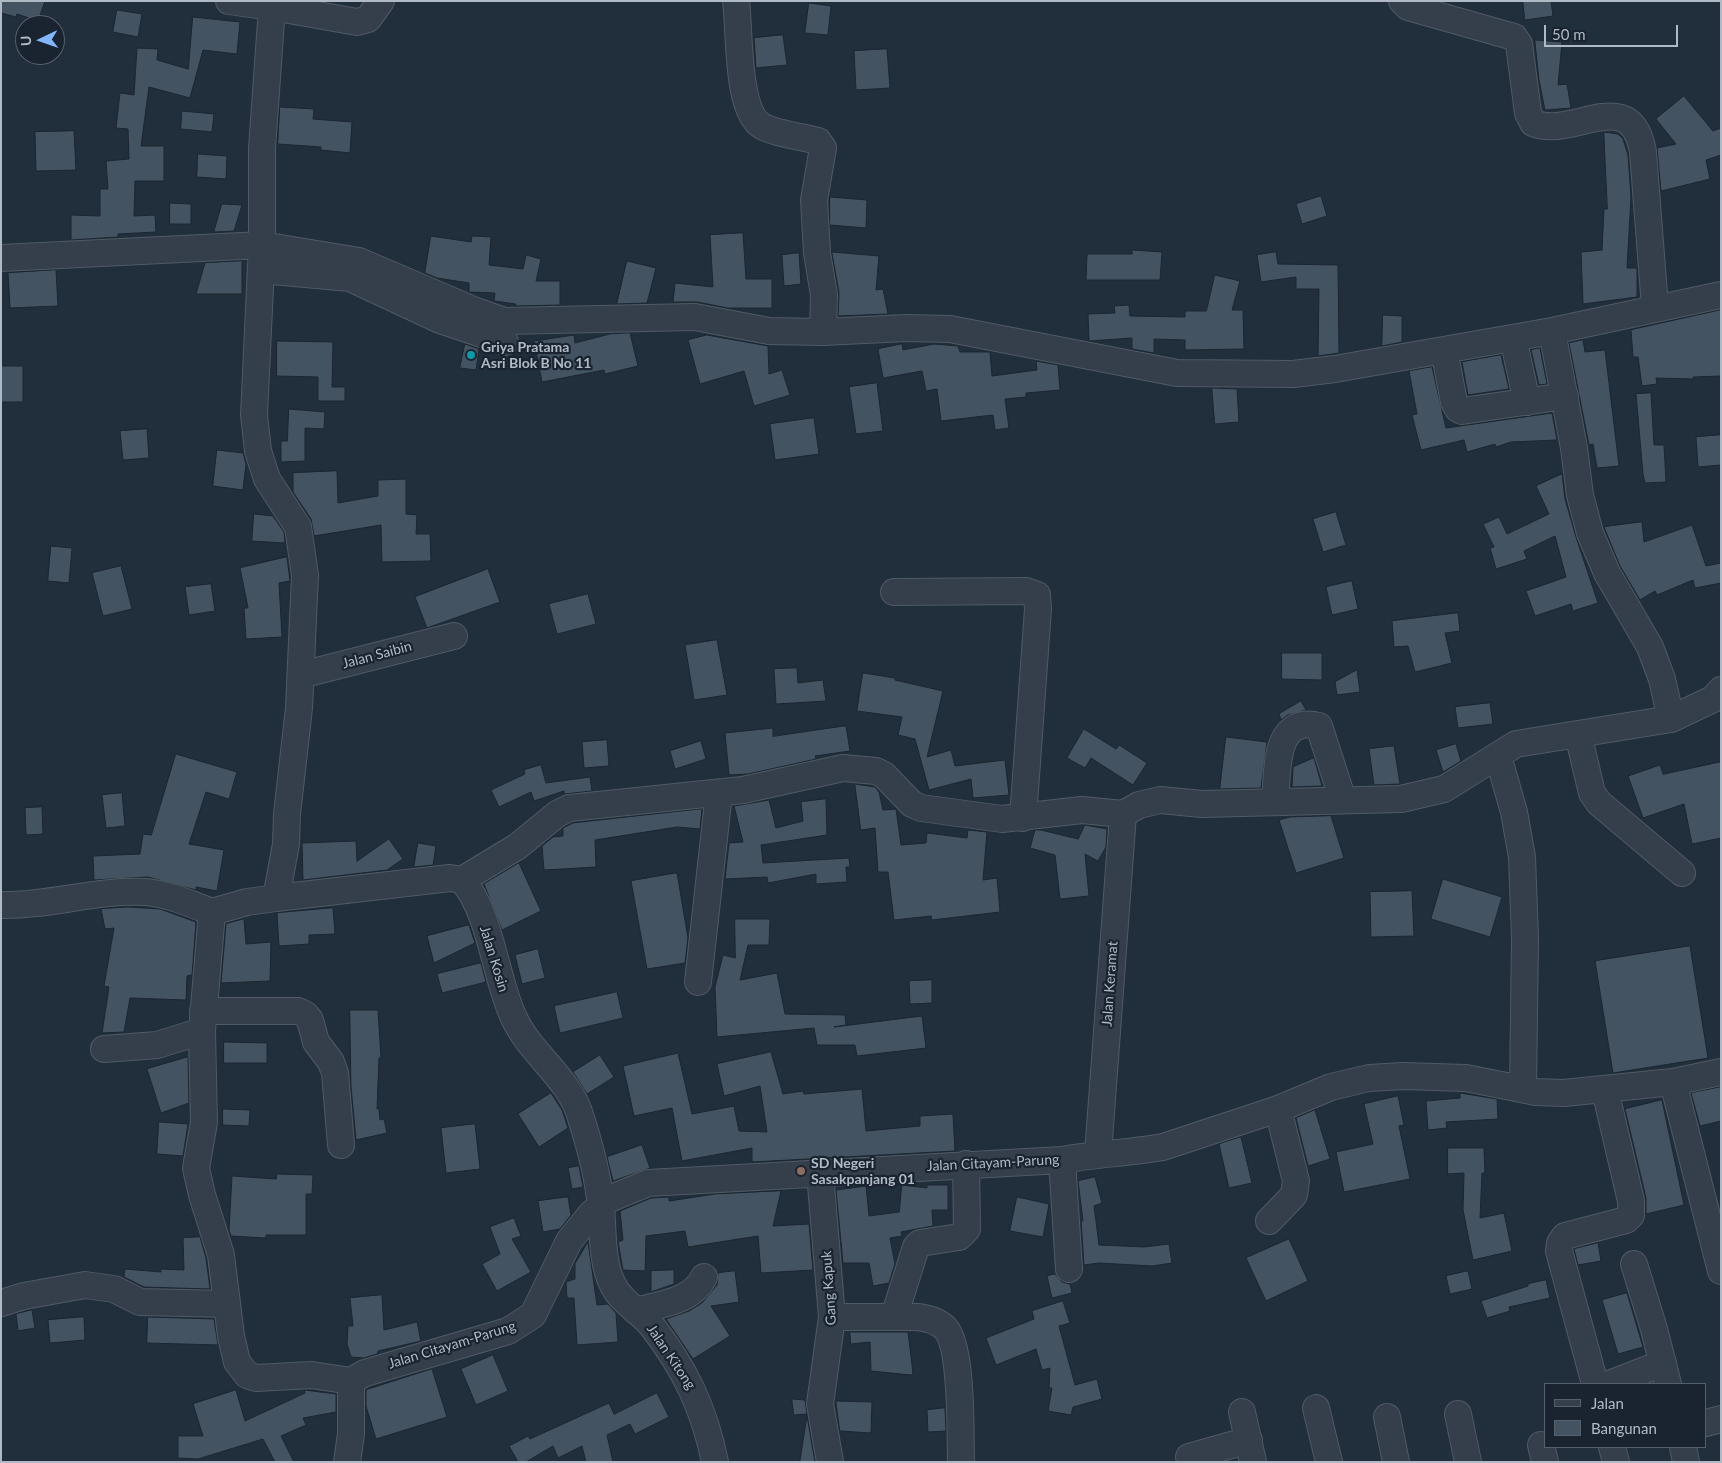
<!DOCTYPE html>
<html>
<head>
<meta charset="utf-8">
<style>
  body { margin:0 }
  #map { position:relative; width:1722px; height:1463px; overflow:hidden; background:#212e3b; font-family:Lato,sans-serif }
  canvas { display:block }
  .frame { position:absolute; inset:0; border:2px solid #b0bac7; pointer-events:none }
  .legend { position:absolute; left:1544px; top:1383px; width:162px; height:65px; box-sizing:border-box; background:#1a2430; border:1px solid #56606c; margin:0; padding:6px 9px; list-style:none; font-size:15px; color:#b0bac7 }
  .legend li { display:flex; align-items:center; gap:10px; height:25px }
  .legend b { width:25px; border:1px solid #56606c }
  .north { position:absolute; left:15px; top:15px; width:50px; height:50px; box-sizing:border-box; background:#1a2430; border:1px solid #56606c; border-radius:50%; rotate:267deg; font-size:14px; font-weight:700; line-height:20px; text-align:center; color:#b0bac7 }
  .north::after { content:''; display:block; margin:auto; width:18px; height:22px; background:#81b6fc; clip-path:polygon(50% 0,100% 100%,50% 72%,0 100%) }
  .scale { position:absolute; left:1544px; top:25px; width:134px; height:22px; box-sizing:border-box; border:2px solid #b0bac7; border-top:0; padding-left:6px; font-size:15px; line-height:18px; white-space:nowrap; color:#b0bac7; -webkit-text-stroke:4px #1a2430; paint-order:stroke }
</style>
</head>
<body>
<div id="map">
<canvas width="1722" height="1463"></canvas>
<div class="frame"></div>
<ul class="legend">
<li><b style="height:6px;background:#353f4c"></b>Jalan</li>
<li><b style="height:14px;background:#445362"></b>Bangunan</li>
</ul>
<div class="north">U</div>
<div class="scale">50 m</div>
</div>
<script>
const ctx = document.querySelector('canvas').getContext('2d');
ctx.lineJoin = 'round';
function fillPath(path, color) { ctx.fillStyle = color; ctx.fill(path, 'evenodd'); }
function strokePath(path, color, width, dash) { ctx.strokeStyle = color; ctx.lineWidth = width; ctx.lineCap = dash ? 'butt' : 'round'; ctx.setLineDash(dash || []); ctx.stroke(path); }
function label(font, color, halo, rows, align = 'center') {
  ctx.font = font + ' Lato,sans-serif'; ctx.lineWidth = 4.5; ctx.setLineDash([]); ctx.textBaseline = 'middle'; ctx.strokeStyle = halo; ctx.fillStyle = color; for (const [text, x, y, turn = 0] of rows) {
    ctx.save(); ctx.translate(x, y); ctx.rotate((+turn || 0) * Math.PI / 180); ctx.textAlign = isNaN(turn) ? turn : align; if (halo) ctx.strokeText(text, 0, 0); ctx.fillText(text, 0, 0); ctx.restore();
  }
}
const building = new Path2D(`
  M1 1H45L38 21 17 14 16 17 1 13Z
  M1523 1H1551L1553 16 1525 20Z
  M809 3 831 6 828 35 805 33Z
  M117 10 142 14 138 37 113 32Z
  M193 17 240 22 237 54 203 50 190 98 149 87 141 146H164V181H135L134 216 155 215 156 232 118 234V237L71 240V215L100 216V189H108L106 161 129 159 128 129 116 128 120 93 134 95 137 48 158 49 157 60 188 69Z
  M783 35 787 65 756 68 754 38Z
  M1535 40 1562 42 1558 85 1567 84 1571 108 1545 110 1539 80Z
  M887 49 890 88 856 90 854 51Z
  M1684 96 1713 131 1721 128V155L1706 160 1710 179 1661 191 1657 148 1676 144 1656 119Z
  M280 107 314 109 313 119 352 122 350 153 321 150V147L278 144Z
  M182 111 214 114 212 132 181 129Z
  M74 131 76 170 36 171 35 132Z
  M1604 132 1618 134 1623 139 1628 155 1631 197 1627 268H1637V297L1583 304 1581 252 1602 250 1604 209H1607Z
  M198 154 227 156 226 179 197 177Z
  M1321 196 1327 216 1302 224 1296 204Z
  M830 197 867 200 866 228 830 225Z
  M170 203 191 204V224H170Z
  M222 204 242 205 234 231 214 232Z
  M743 233 746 279H772V308H727L698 302H673L675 283 713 287 710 235Z
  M431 236 471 242 472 236 491 237 489 265 523 269 526 255 541 259 536 281H560V305L515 306 516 304 494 301 495 293 469 292V283L437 278 425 273Z
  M1132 250 1162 252 1160 280H1086L1087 254H1132Z
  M832 252 879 256 876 290 883 289 888 314 838 316 839 293Z
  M1276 252 1278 264 1338 265 1339 353 1318 356 1319 289H1296V277L1261 282 1257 255Z
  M799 253 801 284 784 286 782 255Z
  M242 261V294H196L205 263Z
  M627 261 656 268 647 303 617 304Z
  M56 270 58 306 10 308 8 273Z
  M1215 275 1240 281 1232 310H1243L1244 349 1185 350V340L1154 339V353L1132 349V338L1089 341 1088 314 1115 313 1114 306 1129 305 1130 316 1185 317V311H1206Z
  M1721 310V376L1693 377V379L1656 378 1657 384 1642 386 1638 357H1633L1631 330Z
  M1383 315 1402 316V342L1382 346Z
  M630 333 638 366 605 374 604 370 542 382 534 341 574 335 575 343 610 334Z
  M707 335 768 346 769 374 782 370 790 395 754 406 744 371 700 384 688 340Z
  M1583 340 1585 352 1605 350 1619 466 1597 468 1593 444 1589 445 1569 343Z
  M277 341 333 342 332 387H345V401H318V377L277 376Z
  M465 344 479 349 476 370 460 368Z
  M902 344 903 350 934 344 958 346 960 352H990L992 376 1037 370 1036 361 1058 365 1060 390 1026 393V397L1005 399 1009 428 995 430 993 415 941 421 937 389 926 391 922 371 883 378 878 349Z
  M1540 348 1547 384 1539 385 1531 350Z
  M1501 355 1509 389 1468 395 1462 362Z
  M1 366H23V402H1Z
  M1432 367 1446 428 1552 413 1557 440 1511 442 1496 447 1495 444 1467 452 1464 440 1421 450 1412 415 1417 414 1409 371Z
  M877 383 883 431 856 434 849 387Z
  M1212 388 1237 389 1239 422 1215 424Z
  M1651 393 1654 445H1664L1666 482 1645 483 1643 474 1636 394Z
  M289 409 325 412 324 429 305 428V461L281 462V441H287Z
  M814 418 819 454 775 460 770 424Z
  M147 429 149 458 123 460 120 431Z
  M1721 435V465L1698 467 1696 437Z
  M217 450 243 453 246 464 243 490 213 486Z
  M337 471 338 503 378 496V480L406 479V514L417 515 416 534H430L431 561 382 562 381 525 314 536 311 519 293 492V473Z
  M1562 474 1565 499 1576 537 1598 603 1573 611 1571 604 1535 616 1526 591 1566 577 1555 536 1524 551 1527 559 1496 569 1490 548 1494 547 1483 524 1499 517 1507 534 1549 514 1536 486Z
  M1336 512 1346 545 1323 552 1313 519Z
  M254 514 273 516 284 532 285 543 252 541Z
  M1642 522 1644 542 1692 525 1706 566 1721 563V583L1695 588 1693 580 1657 595 1655 591 1640 600 1620 566 1604 527Z
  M51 546 72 548 69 583 48 581Z
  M287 557 290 581 279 583 282 637 246 639 244 608H248L240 568Z
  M121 566 132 609 103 616 92 573Z
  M488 569 500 602 427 628 415 597Z
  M1352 581 1358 609 1332 615 1326 587Z
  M211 584 215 611 189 615 185 587Z
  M588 594 596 624 557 634 549 604Z
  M1458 613 1460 631 1445 633 1452 663 1415 672 1408 646 1394 647 1392 621Z
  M717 640 727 695 694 700 685 645Z
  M1282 653H1322V680L1282 679Z
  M797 668 798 683 823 680 826 701 776 704 774 669Z
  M1357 670 1360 692 1337 695 1335 682Z
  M863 673 895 678V680L943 691 927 757 951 750 955 766 1005 760 1009 795 973 798 971 779 929 790 915 739 898 735 902 717 857 711Z
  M1301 701 1306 710 1288 715 1281 720 1279 714Z
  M1490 703 1493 724 1458 728 1455 707Z
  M846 726 850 751 815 756 816 759 748 774 729 775 725 733 773 728V736Z
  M1084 729 1116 749 1119 745 1147 763 1133 785 1091 758 1085 768 1067 758Z
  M1226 737 1267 742 1261 788 1220 789Z
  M607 740 609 766 584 768 582 742Z
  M701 741 706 759 675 769 670 751Z
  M1456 744 1461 761 1443 772 1436 750Z
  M1394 746 1400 784 1374 785 1369 749Z
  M176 754 237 772 229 799 206 792 189 844 224 850 217 891 196 887V890L148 877 94 880 93 856 140 854 143 834 151 835Z
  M1314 758 1322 786 1292 787 1293 767Z
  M1721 762V838L1692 844 1684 804 1643 818 1628 776 1660 765 1663 774Z
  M541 765 546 783 590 777 592 791 564 794V791L534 801 531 792 499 807 491 790 525 774 524 770Z
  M855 784 875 787 879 792 883 810 896 809 901 845 926 843 927 833 967 838 968 830 987 832 983 880 997 878 1000 912 932 920 931 916 894 920 888 872H878L875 828 861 830Z
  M122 793 125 826 106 828 102 795Z
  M826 799 827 835 761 845 763 863 849 858 850 867H846L847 882 816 884V874L768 883 767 877 725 879 729 843 743 842 734 806 769 800 776 828 803 821 801 802Z
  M42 807 43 834 26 835 25 808Z
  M702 809 700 829 677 827 595 840 596 867 544 870 542 846 553 837 563 836V828L573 823Z
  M1331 816 1344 858 1296 873 1279 820 1290 817Z
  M1085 825 1107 829 1106 847 1098 861 1085 854 1089 896 1060 899 1055 855 1030 848 1035 830H1041L1078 839Z
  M389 839 403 859 387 870 303 880 302 843 356 841 357 861Z
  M418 843 436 846 433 865 414 867Z
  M519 863 541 911 502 930 484 884Z
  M677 873 688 938 685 963 647 969 631 881Z
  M1443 879 1502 897 1490 937 1431 919Z
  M1412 891 1414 936 1371 937 1370 892Z
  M128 907 160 909 196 922 192 975 187 976 186 1000 130 998 124 1032 102 1033 109 987 104 986 114 928 105 929 101 909Z
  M333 908 335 934 309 935V944L279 946 277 913Z
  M244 919 246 944 271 942 270 981 221 983 226 924Z
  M735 919H770L769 945H748L740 980 777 973 785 1014 845 1015 846 1025 834 1027 922 1016 926 1048 857 1056 855 1045H817L814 1028 717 1037 715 987 723 955 735 958Z
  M469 925 475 943 434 963 427 936Z
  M1690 946 1708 1058 1613 1073 1595 961Z
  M538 949 545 978 522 984 515 955Z
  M481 963 486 982 442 993 437 974Z
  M932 980V1003L910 1004 909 981Z
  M617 992 623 1018 560 1033 554 1006Z
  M350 1010H378L381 1058H379L377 1109H379L380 1120 384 1119 387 1133 356 1140 351 1086Z
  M224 1042 267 1043V1063H224Z
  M771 1052 783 1094 803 1091 804 1094 862 1089 866 1131 920 1126V1116L953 1114 955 1151 752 1162V1148L682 1161 672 1108 634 1116 623 1066 678 1053 692 1114 734 1106 739 1131 767 1132 760 1086 724 1096 717 1064Z
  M600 1055 614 1077 587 1094 573 1072Z
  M188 1057 189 1103 161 1113 147 1069Z
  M1721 1087V1121L1700 1126 1691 1093Z
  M551 1093 562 1110 568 1128 539 1147 518 1114Z
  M1460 1093 1497 1099 1498 1119 1446 1122 1447 1128 1428 1130 1426 1101 1460 1098Z
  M1398 1096 1404 1125 1399 1126 1410 1179 1344 1192 1336 1152 1373 1144 1364 1104Z
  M1662 1100 1684 1205 1646 1214V1198L1625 1109Z
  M223 1109 250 1110 249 1126 223 1125Z
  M1315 1110 1330 1159 1308 1166 1296 1118Z
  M159 1122 188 1124 183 1156 157 1154Z
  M475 1124 480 1169 446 1173 441 1128Z
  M1241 1137 1252 1183 1229 1188 1219 1144Z
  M642 1145 650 1168 613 1181 607 1157Z
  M1448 1148H1484L1485 1173H1482L1480 1218 1504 1213 1512 1251 1473 1260 1463 1210 1464 1173 1448 1174Z
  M579 1166 583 1187 572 1189 568 1168Z
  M277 1174 313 1175 312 1194H306V1235H266V1238L231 1236 229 1230 232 1176 276 1179Z
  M1095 1177 1102 1203 1094 1206 1099 1245 1144 1247 1169 1244 1172 1263 1152 1266 1099 1263 1084 1265 1081 1221H1083L1078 1181Z
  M902 1185 927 1188V1185H948V1210H932L933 1226 901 1232 902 1236 890 1238 895 1264 889 1283 873 1286 869 1263H843L836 1190 866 1186 869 1216 899 1212Z
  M781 1191 773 1226 809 1224 813 1270 761 1273 758 1236 688 1247 685 1231 646 1236 645 1271 623 1270 618 1242 623 1240 620 1211 651 1198 669 1197V1201L715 1194Z
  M568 1197 571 1215 560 1229 543 1232 538 1201Z
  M1017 1197 1049 1204 1043 1237 1010 1231Z
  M514 1218 521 1236 512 1239 531 1272 497 1291 482 1264 500 1254 490 1227Z
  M200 1237 206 1258 210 1289 144 1287 124 1277 125 1269 161 1272V1269L184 1270 183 1238Z
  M1289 1239 1308 1281 1266 1301 1246 1258Z
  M588 1242 597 1305 608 1304 616 1313 618 1342 577 1345 574 1298H567L566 1282 575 1279V1264Z
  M1598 1243 1601 1261 1578 1265 1574 1249Z
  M674 1270V1284L651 1292V1271Z
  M735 1271 739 1302 711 1306 730 1336 693 1359 666 1319 689 1311 702 1303 717 1285 718 1273Z
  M1468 1271 1472 1289 1450 1294 1446 1276Z
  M1055 1274 1062 1282 1070 1284 1072 1293 1052 1298 1047 1276Z
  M1546 1280 1550 1298 1509 1307 1510 1311 1487 1318 1481 1301 1528 1286V1284Z
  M1627 1293 1643 1347 1618 1354 1602 1300Z
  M382 1295 384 1330 417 1322 421 1341 378 1351 377 1354 364 1358 351 1357 347 1344 348 1326H353L350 1298Z
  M1063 1301 1070 1323 1059 1326 1075 1385 1097 1379 1102 1399 1073 1407 1071 1415 1048 1411 1052 1388H1049L1050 1368 1042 1370 1036 1349 996 1365 986 1338 1034 1319 1032 1311Z
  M32 1310 35 1328 18 1331 16 1314Z
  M84 1317 85 1340 50 1343 48 1320Z
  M148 1317 214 1319 218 1345 147 1343Z
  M850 1332H908L913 1373 911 1375 871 1371 870 1342 851 1344Z
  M493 1355 508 1391 476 1405 461 1369Z
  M432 1369 447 1417 376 1439 366 1406V1390Z
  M236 1390 245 1421 305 1393 304 1390 336 1394V1412L303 1418 306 1425 281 1436 294 1462H275L263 1439 198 1459 178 1458V1436H203L193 1404Z
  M657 1393 669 1417 635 1434 630 1424 607 1435 613 1462H586L582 1446 558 1458 553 1446 526 1462H518L509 1446 528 1436 530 1439 609 1403 614 1414Z
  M792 1399 805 1400 807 1414 794 1415Z
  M836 1401 872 1402 871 1433 840 1431Z
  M945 1408 946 1431 928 1432 927 1410Z
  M807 1416 815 1462H800Z`);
const minor = new Path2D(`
  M229 1 272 7
  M381 1 368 19 357 22 272 7 262 148V245L359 261 476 311 504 321 695 317 769 331 823 332 906 328 950 329 1177 373 1293 374 1335 369 1552 331 1721 295
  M736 1C740 30 736 111 762 126 773 133 804 137 818 141L823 148 814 200 817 253 824 295 823 332
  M1402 1 1408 7 1514 37 1519 44 1528 113 1533 123C1573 140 1631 82 1643 152L1655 307
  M1 258 262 245 254 415 258 451 267 479 298 527 305 575 299 708 287 814 286 844 276 898
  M261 270 350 278 440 320 505 342
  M1552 331 1574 448 1580 495 1590 533 1607 573 1650 647 1662 679 1671 719
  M1513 338 1527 402
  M1444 350 1454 402 1458 409 1462 411 1565 396
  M894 592 1026 591 1037 595 1038 609 1023 818
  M301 675 454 636
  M1578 734 1592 793 1599 803 1682 873
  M1498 756 1514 812 1522 857 1525 938 1523 1089
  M1275 802C1278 771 1273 715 1319 726L1343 800
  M462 880 518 846 557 814 569 808 743 790 843 768 876 771 884 775 912 804 921 808 1002 819 1082 810 1123 814 1139 805 1160 800 1202 804 1401 799 1444 789 1516 744 1671 719 1713 699 1721 690
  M1 905C50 906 98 889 146 892 169 894 191 904 212 912
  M698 982 719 793
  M203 1011H298L305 1014 310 1020 316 1042 331 1062 335 1073 341 1145
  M104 1049 157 1045 202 1031
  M1673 1082 1721 1271
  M1098 1154 1123 814
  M1062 1160 1069 1269
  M820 1173 832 1317 820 1404 830 1462
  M1269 1221 1294 1195 1296 1181 1278 1109
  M1634 1264 1654 1329 1668 1384
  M1 1303 24 1296 85 1285 114 1289 140 1302 227 1304
  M636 1311C660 1304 692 1302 704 1277
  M832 1317H917C926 1318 938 1321 945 1328 963 1347 960 1434 961 1462
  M894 1317 916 1247 920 1243 959 1237 967 1229 966 1164
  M351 1381 312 1375 256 1378 247 1375 237 1362 231 1336 221 1255 202 1195 196 1168 204 1122 202 1031 212 912 247 902 276 898 450 878 462 880C491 913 495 978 514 1018 531 1055 570 1078 581 1118 589 1143 597 1173 600 1199 604 1226 600 1260 613 1285 621 1302 640 1311 652 1326 685 1369 704 1408 715 1462
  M1595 1384 1559 1251 1560 1243 1565 1236 1626 1220 1631 1215V1201L1605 1090
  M1609 1384 1663 1363
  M1316 1408 1329 1462
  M1242 1412 1253 1462
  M1458 1414 1468 1462
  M1387 1417 1396 1462
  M1706 1423 1721 1419
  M1541 1445 1545 1462
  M1612 1447 1616 1462
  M1683 1447 1686 1462
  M1189 1457 1249 1440
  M347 1462 351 1434V1381L365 1373 508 1331 533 1315 569 1241 591 1214 609 1199 648 1183 1062 1160C1095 1154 1129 1153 1163 1147L1278 1109 1331 1087 1369 1078 1403 1076 1466 1078 1536 1092 1564 1093 1673 1082 1721 1072`);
const markers = [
  [471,355,5,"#0f9aa8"],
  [801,1171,5,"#8d6e63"]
];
const poiNames = [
  ["Griya Pratama",481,347],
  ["Asri Blok B No 11",481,363],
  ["SD Negeri",811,1163],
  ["Sasakpanjang 01",811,1179]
];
const streetNames = [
  ["Jalan Saibin",377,655,-15],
  ["Jalan Kosin",494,959,73],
  ["Jalan Keramat",1110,984,-86],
  ["Jalan Citayam-Parung",993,1163,-3],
  ["Gang Kapuk",829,1288,-94],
  ["Jalan Citayam-Parung",452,1345,-17],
  ["Jalan Kitong",671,1357,56]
];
fillPath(building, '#445362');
strokePath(building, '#1c2632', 1);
strokePath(minor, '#505a66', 28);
strokePath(minor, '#353f4c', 26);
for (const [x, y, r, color] of markers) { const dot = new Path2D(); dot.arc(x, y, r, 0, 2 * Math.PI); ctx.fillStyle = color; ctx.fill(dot); strokePath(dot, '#1a2430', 2); }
label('bold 14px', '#b0bac7', '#1a2430', poiNames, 'left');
label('14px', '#b0bac7', '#1a2430', streetNames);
</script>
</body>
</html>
